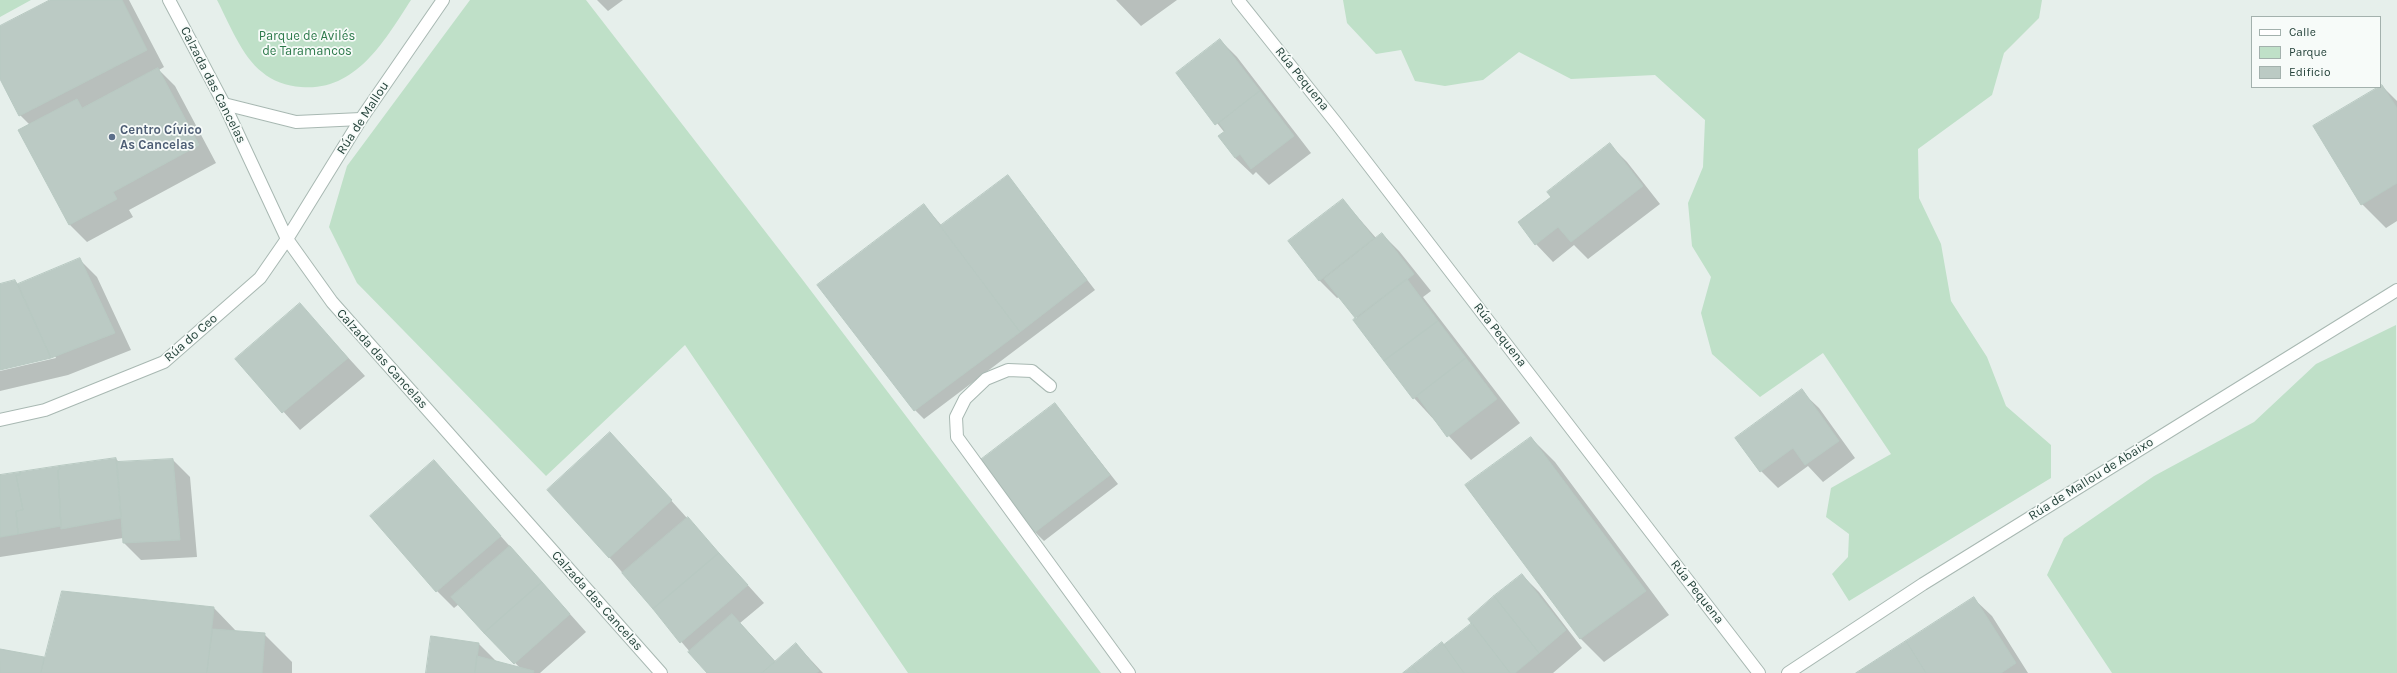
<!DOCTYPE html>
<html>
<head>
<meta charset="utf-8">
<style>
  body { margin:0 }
  #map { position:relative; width:2397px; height:673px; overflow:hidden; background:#e6efeb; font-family:Karla,sans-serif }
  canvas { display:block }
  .legend { position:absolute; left:2251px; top:16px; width:130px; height:72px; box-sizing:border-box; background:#f7fbf9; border:1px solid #a3b1ad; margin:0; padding:5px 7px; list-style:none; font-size:12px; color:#24423a }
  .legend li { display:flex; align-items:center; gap:8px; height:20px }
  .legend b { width:20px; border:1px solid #a3b1ad }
</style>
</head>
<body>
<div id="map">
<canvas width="2397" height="673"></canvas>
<ul class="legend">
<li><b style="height:5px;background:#fff"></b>Calle</li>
<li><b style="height:11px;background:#bfe0c8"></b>Parque</li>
<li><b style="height:11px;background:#bbcac4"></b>Edificio</li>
</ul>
</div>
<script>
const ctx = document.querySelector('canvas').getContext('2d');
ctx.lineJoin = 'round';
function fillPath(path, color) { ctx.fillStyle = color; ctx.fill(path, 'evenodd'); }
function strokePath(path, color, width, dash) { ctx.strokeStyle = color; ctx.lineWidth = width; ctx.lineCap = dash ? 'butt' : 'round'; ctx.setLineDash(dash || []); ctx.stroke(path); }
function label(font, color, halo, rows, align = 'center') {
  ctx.font = font + ' Karla,sans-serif'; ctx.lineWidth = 3.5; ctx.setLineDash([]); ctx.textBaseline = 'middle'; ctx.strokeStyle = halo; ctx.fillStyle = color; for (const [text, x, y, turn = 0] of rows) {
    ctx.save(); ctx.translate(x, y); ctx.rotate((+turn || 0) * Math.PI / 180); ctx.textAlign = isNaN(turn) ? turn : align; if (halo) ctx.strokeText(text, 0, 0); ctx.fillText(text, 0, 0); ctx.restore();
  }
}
const green = new Path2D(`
  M0 0H31L0 17Z
  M217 0H411C385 40 356 92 301 87 287 86 272 81 262 72 242 57 228 21 217 0Z
  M470 0H586L802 279 1101 673H908L685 345 546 476 357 283 329 227 347 166Z
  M1343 0H2042L2039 18 2004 53 1992 95 1918 149 1919 198 1941 244 1951 301 1987 357 2006 406 2051 445V478L1849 601 1832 574 1848 557 1849 534 1826 517 1831 488 1891 454 1823 353 1760 397 1712 354 1701 313 1711 277 1692 246 1688 203 1703 167 1705 120 1655 75 1571 79 1519 52 1483 80 1445 86 1415 81 1401 50 1376 54 1347 23Z
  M2396 325 2397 673H2112L2047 575 2064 538 2154 476 2254 422 2316 364Z`);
const shadow = new Path2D(`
  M52 0H129L164 67 159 70 175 86 216 163 129 210 133 217 87 242 70 225 19 131 30 125 20 115 0 77V27Z
  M597 0H623L608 11Z
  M1116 0H1177L1141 26Z
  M1220 40 1237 57 1311 153 1269 185 1256 172 1253 175 1235 158 1225 133 1177 73Z
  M2382 86 2397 101V221L2386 228 2362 204Z
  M1610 145 1627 162 1660 204 1588 259 1574 245 1553 262 1536 244Z
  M1007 176 1095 290 924 419 915 410 924 205 942 226Z
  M1343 200 1376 238 1382 234 1399 251 1431 291 1423 297 1520 423 1471 460 1414 398 1357 318 1339 297 1337 298 1320 281 1290 241Z
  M80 260 97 277 131 350 68 375 0 391V371L56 358 55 356 0 369V285L15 281 19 285Z
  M300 305 365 376 300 430 236 359Z
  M1801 391 1819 408 1855 458 1823 482 1808 466 1778 488 1761 471Z
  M1055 404 1118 484 1044 541 1035 532Z
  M610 433 764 603 740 623 776 662 796 644 823 673H708L609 557Z
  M1531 438 1555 462 1669 615 1604 662 1581 639 1466 486Z
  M116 459 120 463 173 460 190 477 197 557 141 560 124 543 123 538 0 557V476Z
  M434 461 586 632 540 673H426L479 644 496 661 520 668 459 604 454 608 437 591Z
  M1522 575 1539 592 1582 648 1553 673H1404L1473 624Z
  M1974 599 1992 616 2028 673H1857Z
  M214 608 237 632 264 634 292 662V673H0V649L45 658Z`);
const building = new Path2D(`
  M50 0H122L147 50 19 116 0 79V26Z
  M1220 39 1260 91 1215 125 1176 73Z
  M158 68 199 145 113 192 117 199 69 225 18 130 77 99 82 108Z
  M2382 85 2397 108V183L2361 205 2313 126Z
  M1260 91 1294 136 1251 169 1240 154 1235 158 1218 136 1225 131 1219 123Z
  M1610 143 1643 186 1571 242 1558 227 1535 245 1518 222 1551 197 1547 192Z
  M1008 175 1087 280 1020 332 940 226Z
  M1343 199 1374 238 1319 281 1288 241Z
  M924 204 1020 332 914 411 817 285Z
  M1382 233 1414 274 1356 319 1324 279Z
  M80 258 115 333 51 358 18 284Z
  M1407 279 1438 321 1384 361 1353 320Z
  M15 280 51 358 0 370V284Z
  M300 303 348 358 282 413 235 359Z
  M1438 321 1466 358 1413 399 1384 361Z
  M1466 358 1497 399 1447 437 1417 396Z
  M1802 389 1839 441 1805 465 1793 448 1760 472 1735 438Z
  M1055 403 1110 475 1034 533 979 461Z
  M610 432 672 500 609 558 547 490Z
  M1531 437 1646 591 1580 639 1465 485Z
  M116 458 121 518 61 529 58 470 60 469 59 466Z
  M173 459 180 540 123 543 117 462Z
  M434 460 501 536 436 592 370 516Z
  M59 466 60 469 58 470 61 526 18 534 16 511 23 510 16 475H20V472Z
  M20 472V475H16L23 510 16 511 18 534 0 537V475Z
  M688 517 719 553 653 609 622 573Z
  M510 546 542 582 484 633 451 597Z
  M719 553 748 585 680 643 653 609Z
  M1522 574 1566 630 1539 653 1494 596Z
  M542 582 570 614 514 664 484 633Z
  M62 591 214 607 207 673H41Z
  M1494 596 1539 653 1515 673H1510L1468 619Z
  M1974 597 2016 663 2001 673H1926L1906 641Z
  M732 614 775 662 762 673H707L688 652Z
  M1472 623 1510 673H1464L1444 645Z
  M213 629 265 633 262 673H207Z
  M431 636 479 643 475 673H426Z
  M1906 641 1926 673H1856Z
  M1442 642 1464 673H1418L1412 666Z
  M796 643 819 671 816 673H762Z
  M0 649 44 657 41 673H0Z
  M477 656 534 671 533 673H475Z
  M1412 666 1418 673H1403Z`);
const service = new Path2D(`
  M224 104 296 122 361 119
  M1050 386 1032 371 1008 370 986 379 965 399 956 417 957 437 1129 673`);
const minor = new Path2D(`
  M169 0 224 104 287 239 332 302 661 673
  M1238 0 1337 124 1759 673
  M0 420 45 410 164 362 260 278 287 239 361 119 443 0
  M1788 673 1923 584 2397 290`);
const markers = [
  [112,137,4,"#5c6f8a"]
];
const parkNames = [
  ["Parque de Avilés",307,36],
  ["de Taramancos",307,51]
];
const streetNames = [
  ["Rúa Pequena",1302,79,51],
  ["Calzada das Cancelas",213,85,63],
  ["Rúa de Mallou",363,118,-57],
  ["Rúa Pequena",1500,335,52],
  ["Rúa do Ceo",191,338,-41],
  ["Calzada das Cancelas",382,359,48],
  ["Rúa de Mallou de Abaixo",2091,479,-32],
  ["Rúa Pequena",1697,592,52],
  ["Calzada das Cancelas",597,601,48]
];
const serviceNames = [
  ["Centro Cívico",120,130],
  ["As Cancelas",120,145]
];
fillPath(green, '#bfe0c8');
fillPath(shadow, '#0003');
fillPath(building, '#bbcac4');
strokePath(building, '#b8c9c2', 1);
strokePath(service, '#a8b8b2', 14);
strokePath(minor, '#a8b8b2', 14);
strokePath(service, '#fff', 12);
strokePath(minor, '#fff', 12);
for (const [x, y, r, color] of markers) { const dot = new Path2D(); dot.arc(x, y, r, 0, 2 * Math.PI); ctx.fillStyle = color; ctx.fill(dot); strokePath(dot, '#f7fbf9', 1.5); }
label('13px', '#2d7a4b', '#f7fbf9', parkNames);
label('13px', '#24423a', '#f7fbf9', streetNames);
label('bold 13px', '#4e5e75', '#f7fbf9', serviceNames, 'left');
</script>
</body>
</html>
